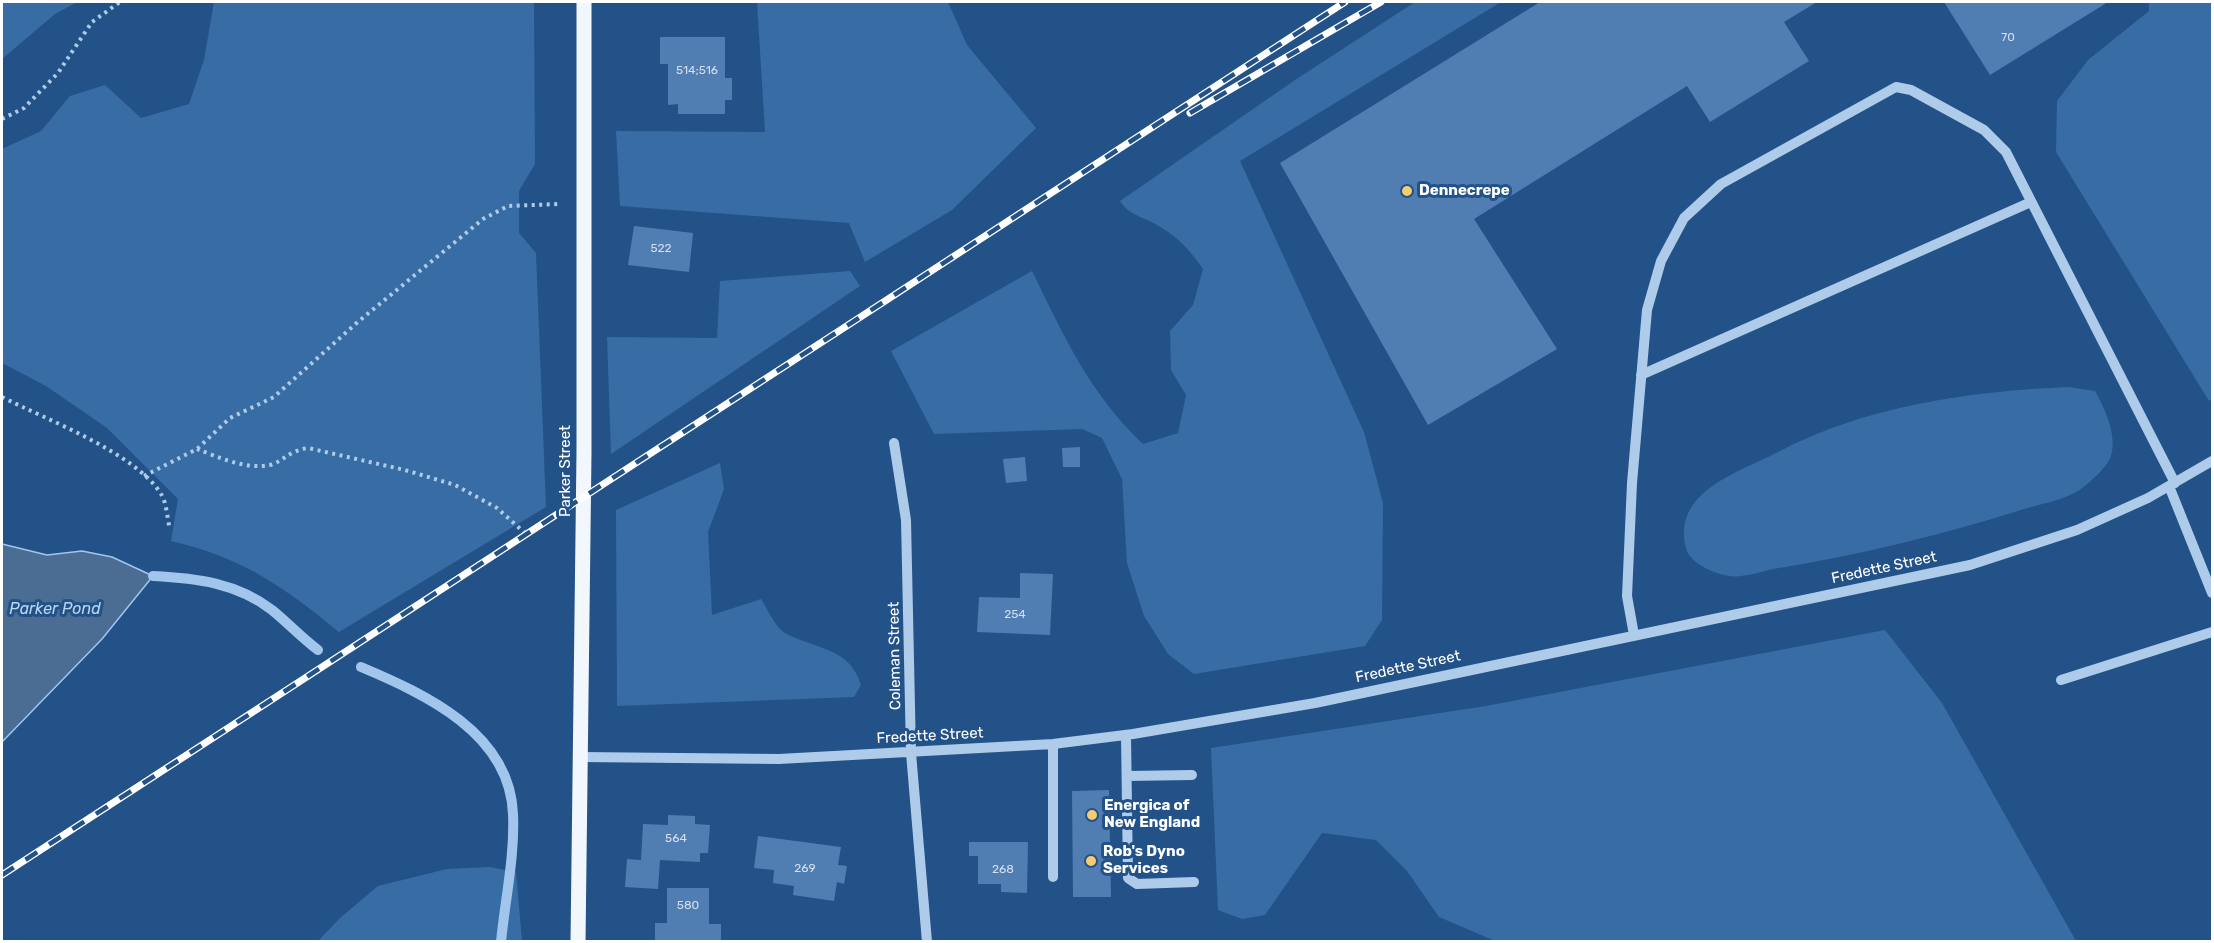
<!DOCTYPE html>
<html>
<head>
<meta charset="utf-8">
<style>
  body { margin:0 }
  #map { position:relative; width:2214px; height:943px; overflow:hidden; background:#235288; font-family:Rubik,sans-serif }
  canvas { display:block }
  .frame { position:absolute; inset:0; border:3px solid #fff; pointer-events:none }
</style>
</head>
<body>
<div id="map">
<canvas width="2214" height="943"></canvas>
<div class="frame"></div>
</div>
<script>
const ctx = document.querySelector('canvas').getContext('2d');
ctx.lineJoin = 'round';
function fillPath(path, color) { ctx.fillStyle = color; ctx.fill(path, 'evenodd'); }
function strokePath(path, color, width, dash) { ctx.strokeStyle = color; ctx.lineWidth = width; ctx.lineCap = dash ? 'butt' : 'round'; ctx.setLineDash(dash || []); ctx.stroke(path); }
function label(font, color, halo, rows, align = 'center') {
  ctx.font = font + ' Rubik,sans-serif'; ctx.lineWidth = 6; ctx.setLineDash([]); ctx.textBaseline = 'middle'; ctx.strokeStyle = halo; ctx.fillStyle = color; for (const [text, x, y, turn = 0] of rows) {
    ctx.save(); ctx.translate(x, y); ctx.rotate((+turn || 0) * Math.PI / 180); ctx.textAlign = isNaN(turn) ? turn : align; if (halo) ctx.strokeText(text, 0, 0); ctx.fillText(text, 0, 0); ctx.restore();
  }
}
const green = new Path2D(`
  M2 2H77L55 14 2 59Z
  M214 2H534L535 164 519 191V233L536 253 546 507 339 632C284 587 242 557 171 541L178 499 107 428 46 386 2 363V149L41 131 70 96 105 85 141 118 189 104 204 60Z
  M757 2H948L967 45 1036 128 952 210 865 262 849 223 620 206 616 131 765 132Z
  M1415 2H1501L1240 161 1364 432 1383 503 1382 620 1365 646 1194 674 1168 654 1144 616 1127 563 1122 479 1102 438 1082 429 934 434 891 351 1032 271C1064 336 1089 393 1143 444L1178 433 1186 395 1171 370 1170 331 1193 305 1203 269C1190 250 1176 235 1155 224 1141 216 1129 215 1120 201L1295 80Z
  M2149 2H2212V398L2209 401 2056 152 2057 101 2088 60 2149 11Z
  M850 271 860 286 611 454 607 337 717 338 720 281Z
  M2068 387 2095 391C2106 410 2122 446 2106 465 2100 473 2089 483 2081 489 2065 500 2040 504 2021 510 1941 535 1856 556 1773 569 1760 572 1742 578 1729 576 1715 574 1689 563 1686 548 1672 491 1738 473 1778 452 1865 406 1971 391 2068 387Z
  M720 463 724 489 708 532 712 615 761 599C767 608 775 627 785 633 814 649 850 647 861 685L854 697 617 706 616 510Z
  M1885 630 1942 703 2076 941H1495L1439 917 1407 871 1376 840 1322 833 1265 915 1242 919 1218 910 1211 748 1486 706Z
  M490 867 516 872 522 941H318L340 918 378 886 447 869Z`);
const water = new Path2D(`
  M2 544 47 555 82 551 112 557 153 576 102 639 2 742Z`);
const stream = new Path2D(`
  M153 576C196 578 237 583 272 610 288 623 302 638 318 650
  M361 667C425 694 510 733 513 814 515 856 505 900 501 942`);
const building = new Path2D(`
  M1540 2H1817L1784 22 1809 61 1710 122 1687 86 1474 219 1557 349 1428 425 1280 163Z
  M1944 2H2108L1990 75Z
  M660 37H725V78H732V100H725V114H678V104L668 105V64H660Z
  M634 226 693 233 689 272 628 265Z
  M1080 447V467H1063L1062 448Z
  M1025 457 1027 481 1006 483 1003 459Z
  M1020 573 1053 574 1050 635 977 632 979 597 1020 598Z
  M1109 790 1111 897H1073L1072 791Z
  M668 815 695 816V824L710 825 708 853H700V862L660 860 658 889 625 887 627 859 641 860 643 824 668 825Z
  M758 836 841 847 838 865 847 866 844 884 837 882 834 901 793 895 794 886 773 883 774 870 754 868Z
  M969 842H1028L1027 893 1001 892V884H978V856H969Z
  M667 888H709V924H721V942H655V923H667Z`);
const path = new Path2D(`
  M2 119 24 108 58 73 92 22 120 2
  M2 397C45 419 136 453 161 494 167 503 167 519 170 529
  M197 449C218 457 246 470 270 465 284 461 288 451 308 448L405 470 455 485 497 508 527 535
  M144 476 197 449 230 418 274 397 359 321 483 219 508 206 559 204`);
const minor = new Path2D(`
  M1641 375 2031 202
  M894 443 906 520 911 753 927 942
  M2169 486 2212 593
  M1634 635 1627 596 1632 483 1647 310 1661 261 1684 218 1721 184 1896 87 1911 90 1984 130 2006 152 2175 483
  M2061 680 2212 632
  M1126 735 1128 878 1137 884 1194 882
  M581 757 779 759 1053 744 1133 734 1315 703 1970 565 2077 530 2148 498 2212 461
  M1127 776 1192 775
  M1053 877V744`);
const major = new Path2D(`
  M578 942 584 452V2`);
const rail = new Path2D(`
  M1190 113 1381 2
  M2 875 1345 2`);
const markers = [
  [1407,191,6,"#f5cc71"],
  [1092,815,6,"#f5cc71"],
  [1091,861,6,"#f5cc71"]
];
const numberNames = [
  ["70",2008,38],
  ["514;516",697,71],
  ["522",661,249],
  ["254",1015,615],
  ["564",676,839],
  ["269",805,869],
  ["268",1003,870],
  ["580",688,906]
];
const poiNames = [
  ["Dennecrepe",1419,191],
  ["Energica of",1104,806],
  ["New England",1104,823],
  ["Rob's Dyno",1103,852],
  ["Services",1103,869]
];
const streetNames = [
  ["Parker Street",566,471,-90],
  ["Fredette Street",1884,568,-12],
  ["Coleman Street",895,656,-91],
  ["Fredette Street",1408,667,-12],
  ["Fredette Street",930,736,-3]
];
const waterNames = [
  ["Parker Pond",55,609]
];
fillPath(green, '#376ca5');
fillPath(water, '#4b6c93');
strokePath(water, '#a2c6eb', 1.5);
strokePath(stream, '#a2c6eb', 10);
fillPath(building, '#507eb2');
strokePath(path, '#aecbea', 4, [3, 4.5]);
strokePath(minor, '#aecbea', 10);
strokePath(major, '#f2f7fe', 15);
strokePath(rail, '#fff', 7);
strokePath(rail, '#235288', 4.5, [14]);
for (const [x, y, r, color] of markers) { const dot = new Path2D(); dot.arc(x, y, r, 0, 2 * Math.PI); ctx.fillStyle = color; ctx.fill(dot); strokePath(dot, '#235288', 2); }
label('12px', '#d3dfec', null, numberNames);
label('bold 15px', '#fff', '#235288', poiNames, 'left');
label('15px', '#fff', '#235288', streetNames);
label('italic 16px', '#bad5f1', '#235288', waterNames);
</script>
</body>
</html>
